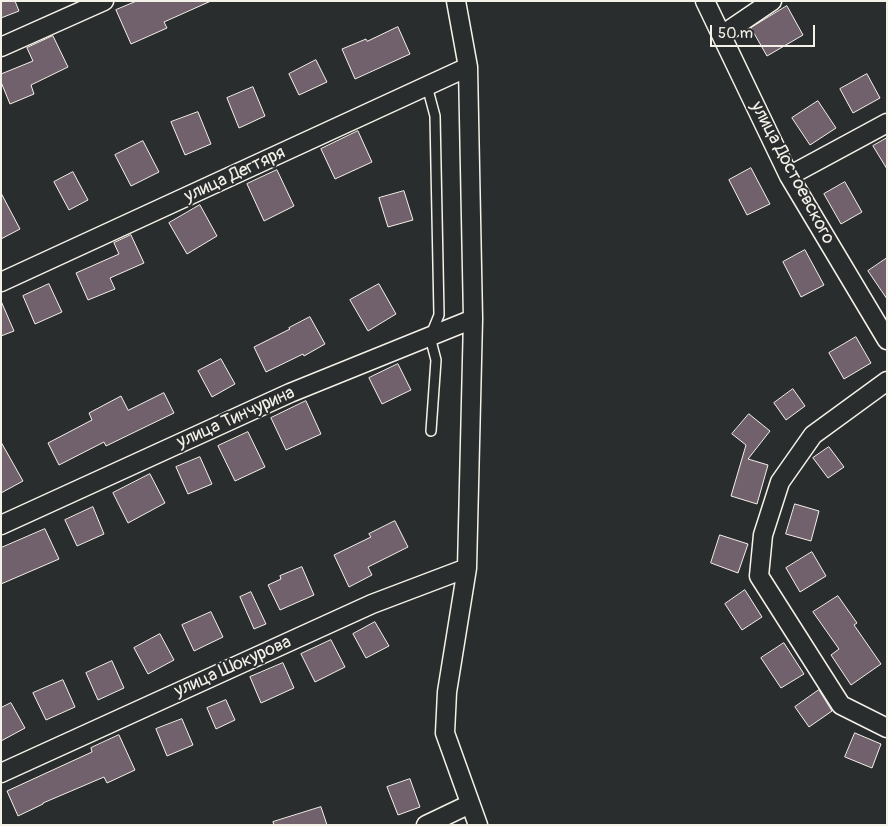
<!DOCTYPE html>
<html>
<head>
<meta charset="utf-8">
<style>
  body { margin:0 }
  #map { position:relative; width:888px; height:826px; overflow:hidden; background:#2a2d2e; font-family:Pangolin,sans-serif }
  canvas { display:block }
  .frame { position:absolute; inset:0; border:2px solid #f4f1e8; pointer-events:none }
  .scale { position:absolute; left:710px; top:25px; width:105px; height:22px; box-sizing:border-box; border:2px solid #f4f1e8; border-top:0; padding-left:6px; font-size:15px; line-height:18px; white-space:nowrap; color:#f4f1e8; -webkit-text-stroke:4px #2a2d2e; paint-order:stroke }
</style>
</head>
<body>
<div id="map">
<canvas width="888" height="826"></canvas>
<div class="frame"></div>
<div class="scale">50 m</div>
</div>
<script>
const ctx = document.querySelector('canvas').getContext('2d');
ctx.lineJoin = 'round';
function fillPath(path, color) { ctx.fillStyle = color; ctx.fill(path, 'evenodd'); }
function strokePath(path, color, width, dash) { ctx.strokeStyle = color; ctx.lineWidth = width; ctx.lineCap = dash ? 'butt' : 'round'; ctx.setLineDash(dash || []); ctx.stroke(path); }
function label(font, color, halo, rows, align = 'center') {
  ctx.font = font + ' Pangolin,sans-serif'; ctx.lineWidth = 4; ctx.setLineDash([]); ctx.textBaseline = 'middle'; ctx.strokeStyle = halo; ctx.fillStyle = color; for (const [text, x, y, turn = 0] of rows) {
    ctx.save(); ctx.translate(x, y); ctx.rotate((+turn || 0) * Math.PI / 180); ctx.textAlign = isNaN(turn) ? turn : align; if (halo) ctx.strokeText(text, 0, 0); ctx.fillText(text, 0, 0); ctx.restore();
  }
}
const building = new Path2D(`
  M1 1H15L19 11 1 18Z
  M137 1H211L164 22 167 28 131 44 116 10Z
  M787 6 803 35 767 56 751 28Z
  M398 27 410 54 355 79 342 49 366 39 367 41Z
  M53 36 68 67 31 85 34 94 10 104 1 82V74L33 61 27 48Z
  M316 60 327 82 299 95 289 74Z
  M867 74 880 98 853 113 840 89Z
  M253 87 265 116 239 128 227 98Z
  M818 101 836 128 810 145 792 118Z
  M198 112 211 144 185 155 171 122Z
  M358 131 372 162 335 179 321 149Z
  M887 138V169L873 146Z
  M143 141 159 172 131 186 115 155Z
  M751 168 770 204 747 215 729 180Z
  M277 170 294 206 264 221 247 184Z
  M73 172 88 200 69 210 54 182Z
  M845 182 862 212 841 224 824 194Z
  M404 191 413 220 388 227 379 198Z
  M1 193 20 229 1 239Z
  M200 205 217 236 187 254 169 223Z
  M131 235 144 263 110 278 115 289 88 300 76 273 119 254 114 243Z
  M805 250 824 285 801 297 783 262Z
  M887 258V299L868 271Z
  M49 284 62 312 35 324 23 296Z
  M379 284 396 314 368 331 350 300Z
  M1 301 14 331 1 336Z
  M310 317 325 344 304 356 303 354 266 372 254 347 290 329 289 328Z
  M856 337 871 363 844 379 829 353Z
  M221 359 235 384 212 397 198 371Z
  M398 364 411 390 382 404 369 378Z
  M793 389 805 406 786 420 774 403Z
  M164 393 174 413 106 446 104 442 59 465 48 443 92 420 89 413 121 396 128 410Z
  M306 401 321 434 286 450 271 418Z
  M749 414 770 431 748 459 768 465 757 504 731 496 746 445 732 434Z
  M248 432 265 467 235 481 218 446Z
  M1 442 23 481 1 493Z
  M829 447 844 467 828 478 813 458Z
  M200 457 212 484 188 494 176 467Z
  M150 474 165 503 128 523 113 493Z
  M795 504 819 511 811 541 786 534Z
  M93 507 104 534 77 546 65 520Z
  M395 521 408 547 368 567 372 575 349 587 334 555 371 537 369 534Z
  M45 529 59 559 1 584V548Z
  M720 535 748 544 738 573 711 563Z
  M812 552 826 576 800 592 786 568Z
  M302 567 314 595 280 610 268 585 281 579 280 576Z
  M745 590 762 617 742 630 725 604Z
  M251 592 266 624 254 629 240 597Z
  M838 596 857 623 854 625 881 664 851 685 831 655 839 649 813 612Z
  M211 612 223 637 194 651 182 625Z
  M375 622 389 646 366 658 353 634Z
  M160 634 174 660 148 674 134 648Z
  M331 640 345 667 315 682 301 654Z
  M784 643 804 674 781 688 761 658Z
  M112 661 124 688 98 700 86 673Z
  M283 663 294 688 261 703 250 677Z
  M63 680 75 707 46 720 33 693Z
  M819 690 832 711 809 727 795 707Z
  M226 700 235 720 216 729 207 708Z
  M11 703 25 728 1 741V708Z
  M182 719 193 745 167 756 156 729Z
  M855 733 881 744 872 768 845 757Z
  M119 735 135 770 107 783 104 777 43 803V804L18 816 7 791 92 752 91 748Z
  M410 779 420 807 398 815 387 787Z
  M321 807 327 825H274L273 822Z`);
const service = new Path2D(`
  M427 86 435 116 439 315 430 337 436 360 431 431`);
const minor = new Path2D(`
  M456 1 468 67 473 319 467 568 447 692 445 733 478 825
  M705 1 789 176 887 340
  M722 35 772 1
  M1 47 104 1
  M789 176 887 123
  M1 282 468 67
  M887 381 813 435 780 482 763 535 759 576 841 705 887 728
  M1 525 290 393 473 319
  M1 773 372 604 467 568
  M426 825 470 804`);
const streetNames = [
  ["улица Достоевского",792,173,62],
  ["улица Дегтяря",235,175,-25],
  ["улица Тинчурина",236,418,-24],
  ["улица Шокурова",233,667,-24]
];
fillPath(building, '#71616c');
strokePath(building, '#f4f1e8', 1);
strokePath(service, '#f4f1e8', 12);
strokePath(minor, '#f4f1e8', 21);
strokePath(service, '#2a2d2e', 9);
strokePath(minor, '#2a2d2e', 18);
label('18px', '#f4f1e8', '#2a2d2e', streetNames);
</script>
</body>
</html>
